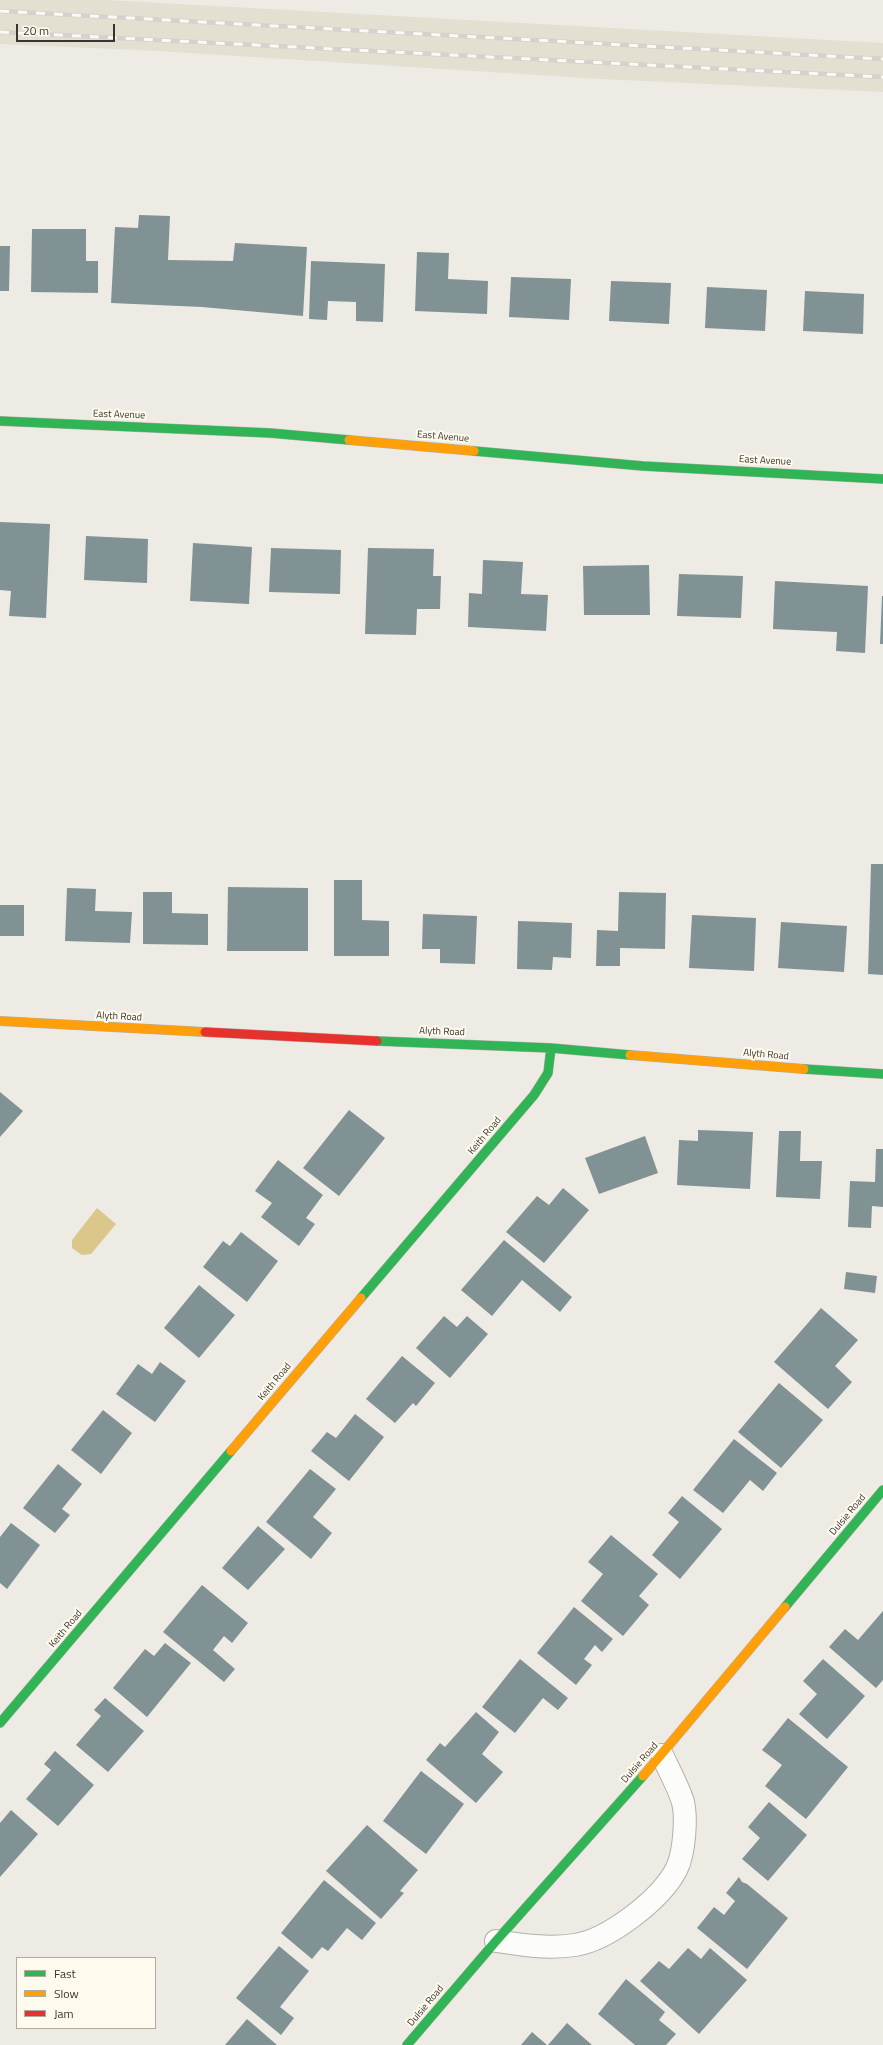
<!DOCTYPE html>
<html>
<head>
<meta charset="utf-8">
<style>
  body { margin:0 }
  #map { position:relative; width:883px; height:2045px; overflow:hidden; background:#edebe4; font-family:"Titillium Web",sans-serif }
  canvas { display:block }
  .legend { position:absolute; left:16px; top:1957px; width:140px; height:72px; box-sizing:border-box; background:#fefaed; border:1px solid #aeaba1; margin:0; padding:5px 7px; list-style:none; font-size:12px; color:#373530 }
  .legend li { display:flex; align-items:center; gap:8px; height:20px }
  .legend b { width:20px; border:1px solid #aeaba1 }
  .scale { position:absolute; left:16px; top:24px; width:99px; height:18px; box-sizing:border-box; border:2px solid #373530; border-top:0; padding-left:5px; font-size:12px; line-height:14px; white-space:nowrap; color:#373530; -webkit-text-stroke:3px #fefaed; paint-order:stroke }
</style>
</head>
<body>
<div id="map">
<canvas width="883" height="2045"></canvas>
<ul class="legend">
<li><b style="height:5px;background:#30b455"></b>Fast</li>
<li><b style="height:5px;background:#ff9f0a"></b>Slow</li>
<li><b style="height:5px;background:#e5322d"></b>Jam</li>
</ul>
<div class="scale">20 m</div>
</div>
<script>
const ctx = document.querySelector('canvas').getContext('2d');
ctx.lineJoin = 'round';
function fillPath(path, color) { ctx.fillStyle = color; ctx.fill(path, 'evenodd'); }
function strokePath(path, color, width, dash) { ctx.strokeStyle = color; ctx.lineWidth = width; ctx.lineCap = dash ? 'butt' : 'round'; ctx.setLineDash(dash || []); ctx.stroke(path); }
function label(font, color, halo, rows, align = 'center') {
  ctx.font = font + ' "Titillium Web",sans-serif'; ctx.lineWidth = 4; ctx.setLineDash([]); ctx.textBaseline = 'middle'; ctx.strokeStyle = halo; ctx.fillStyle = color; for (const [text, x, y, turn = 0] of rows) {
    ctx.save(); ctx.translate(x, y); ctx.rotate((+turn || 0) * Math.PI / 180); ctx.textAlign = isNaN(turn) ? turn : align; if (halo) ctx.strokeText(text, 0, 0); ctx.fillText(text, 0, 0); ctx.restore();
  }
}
const built = new Path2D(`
  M0 0H107L883 43V92L600 79 158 51 0 44Z`);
const water = new Path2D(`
  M97 1208 116 1224 91 1254 82 1255 72 1248V1240Z`);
const building = new Path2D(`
  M139 215 170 216 168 260 233 261 235 243 307 247 303 316 202 307 111 303 115 227 138 228Z
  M32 229H86V261H98V293L31 292Z
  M0 246H10L9 291H0Z
  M417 252 449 253 448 279 488 281 487 314 415 311Z
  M311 261 385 264 383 322 356 321V302L328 301 327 320 309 319Z
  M511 277 571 279 569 320 509 317Z
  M611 281 671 283 669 324 609 321Z
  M707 287 767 290 765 331 705 328Z
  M805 291 864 294 863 334 803 331Z
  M0 522 50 524 46 618 9 616 11 591 0 590Z
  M86 536 148 539 147 583 84 580Z
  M193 543 252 547 249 604 190 601Z
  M271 548 341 550 340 594 269 592Z
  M368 548 434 549 433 576H441L440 609H417L416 635 365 634Z
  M483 560 523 562 521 594 548 595 546 631 468 627 469 593 482 594Z
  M649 565 650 615H584L583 566Z
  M679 574 743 576 741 618 677 616Z
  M775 581 868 586 865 653 836 651 837 632 773 629Z
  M882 596H883V644H880Z
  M871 864H883V975L868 974Z
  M334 880H362V920L389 921V956H334Z
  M228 887 308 888V951H227Z
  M67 888 96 889 95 911 132 912 130 943 65 941Z
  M143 892H172V913L208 914V945L143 944Z
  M619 892 666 893 665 949 620 948V966H596L597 930 618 931Z
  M0 905H24V936H0Z
  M423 914 477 916 475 964 440 963V949H422Z
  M692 915 756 918 754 971 689 968Z
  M518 921 572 923 571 958 553 957 552 970 517 969Z
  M781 922 847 926 844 972 778 968Z
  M0 1092 23 1111 0 1137Z
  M349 1110 385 1138 339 1196 303 1168Z
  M698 1130 753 1132 750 1189 677 1185 679 1140 698 1141Z
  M779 1131H801L800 1161H822L820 1199 776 1197Z
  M645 1136 658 1173 599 1194 585 1158Z
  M876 1149H883V1207L872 1206 871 1228 848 1227 850 1181 875 1182Z
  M278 1160 323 1195 306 1218 315 1224 299 1246 261 1217 272 1203 255 1191Z
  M563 1188 589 1210 544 1263 506 1232 537 1196 549 1205Z
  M241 1232 278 1261 247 1302 203 1267 223 1241 230 1246Z
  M504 1240 572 1297 560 1312 522 1280 492 1316 461 1290Z
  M846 1272 877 1276 875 1293 844 1289Z
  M199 1285 235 1315 199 1358 164 1328Z
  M821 1308 858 1340 835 1366 852 1382 828 1409 774 1362Z
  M444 1316 457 1327 467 1316 488 1334 450 1378 416 1348Z
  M402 1356 435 1383 416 1406 413 1403 395 1423 366 1399Z
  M160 1362 186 1381 155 1422 116 1394 138 1364 152 1374Z
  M779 1383 823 1420 781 1468 738 1432Z
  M103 1410 132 1433 101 1474 71 1450Z
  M355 1414 384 1437 349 1481 311 1451 327 1432 336 1438Z
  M734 1439 777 1473 763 1491 750 1480 723 1513 693 1490Z
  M58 1464 82 1484 62 1509 70 1515 55 1533 23 1508Z
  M310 1469 336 1489 313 1517 332 1533 311 1559 266 1522Z
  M682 1496 722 1529 680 1579 652 1555 679 1522 668 1513Z
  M11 1523 40 1545 7 1589 0 1583V1537Z
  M258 1526 285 1549 248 1590 222 1568Z
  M611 1535 658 1574 639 1596 649 1605 623 1636 581 1601 603 1574 588 1562Z
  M202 1585 248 1623 232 1643 224 1636 213 1650 235 1669 224 1682 163 1632Z
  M574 1607 613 1639 602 1652 595 1645 584 1659 592 1665 576 1685 537 1653Z
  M883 1611V1680L876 1688 829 1647 845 1629 858 1640Z
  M165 1643 191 1663 147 1717 113 1688 145 1649 154 1656Z
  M520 1659 568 1698 558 1710 543 1698 515 1733 482 1707Z
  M823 1659 865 1696 827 1739 799 1714 817 1694 803 1681Z
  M105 1698 144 1731 108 1772 76 1745 101 1716 94 1710Z
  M476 1712 499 1732 482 1754 503 1772 476 1803 426 1760 440 1743 445 1747Z
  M788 1718 848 1767 806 1819 765 1786 782 1765 762 1750Z
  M55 1751 94 1785 58 1826 26 1799 51 1770 44 1764Z
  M421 1771 464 1804 426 1854 383 1821Z
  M769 1802 807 1835 768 1881 742 1859 760 1838 748 1827Z
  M11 1810 38 1834 0 1877V1823Z
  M367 1825 418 1870 400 1891 404 1893 381 1919 326 1871Z
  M739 1877 742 1882 747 1884 788 1918 747 1969 697 1928 714 1907 724 1915 735 1901 726 1893Z
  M324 1880 376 1923 362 1940 347 1928 328 1951 322 1947 312 1959 281 1933Z
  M279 1946 309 1971 280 2007 294 2018 281 2035 236 1998Z
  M688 1948 701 1959 710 1948 747 1980 699 2034 640 1981 659 1961 669 1969Z
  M626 1979 665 2012 659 2020 676 2034 666 2045H635L598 2014Z
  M247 2019 277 2045H225Z
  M567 2023 592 2045H548Z
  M532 2032 547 2045H521Z`);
const street = new Path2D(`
  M496 1941C522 1945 548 1949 575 1945 608 1940 662 1899 677 1868 684 1853 687 1819 683 1802 678 1786 669 1770 662 1755`);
const fast = new Path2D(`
  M0 421 270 433 349 440
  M474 451 643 466 883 479
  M377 1041 551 1048 630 1055
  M804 1069 883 1074
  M361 1298 534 1095 548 1073 551 1048
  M785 1607 883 1490
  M0 1723 231 1451
  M407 2045 496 1941 643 1776`);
const slow = new Path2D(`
  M349 440 474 451
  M0 1021 205 1032
  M630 1055 804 1069
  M231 1451 361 1298
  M643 1776 785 1607`);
const jam = new Path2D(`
  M205 1032 377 1041`);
const rail = new Path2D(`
  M0 11 883 59
  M0 32 883 77`);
const streetNames = [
  ["East Avenue",119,415,2],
  ["East Avenue",443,437,5],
  ["East Avenue",765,461,3],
  ["Alyth Road",119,1017,3],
  ["Alyth Road",442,1032,2],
  ["Alyth Road",766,1055,5],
  ["Keith Road",485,1136,-50],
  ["Keith Road",275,1382,-50],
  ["Dulsie Road",848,1515,-50],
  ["Keith Road",66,1629,-50],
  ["Dulsie Road",640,1763,-49],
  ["Dulsie Road",426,2006,-50]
];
fillPath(built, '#e4e0d1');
fillPath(water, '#dcc78a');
fillPath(building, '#819294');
strokePath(street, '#b2b0aa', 24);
strokePath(fast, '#b2b0aa', 10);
strokePath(slow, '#b2b0aa', 10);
strokePath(jam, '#b2b0aa', 10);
strokePath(street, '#fcfcfb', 22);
strokePath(fast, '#30b455', 9);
strokePath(slow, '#ff9f0a', 9);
strokePath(jam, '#e5322d', 9);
strokePath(rail, '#d2d2d0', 4.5);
strokePath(rail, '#fefaed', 3, [9]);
label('10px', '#373530', '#fefaed', streetNames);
</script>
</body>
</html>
